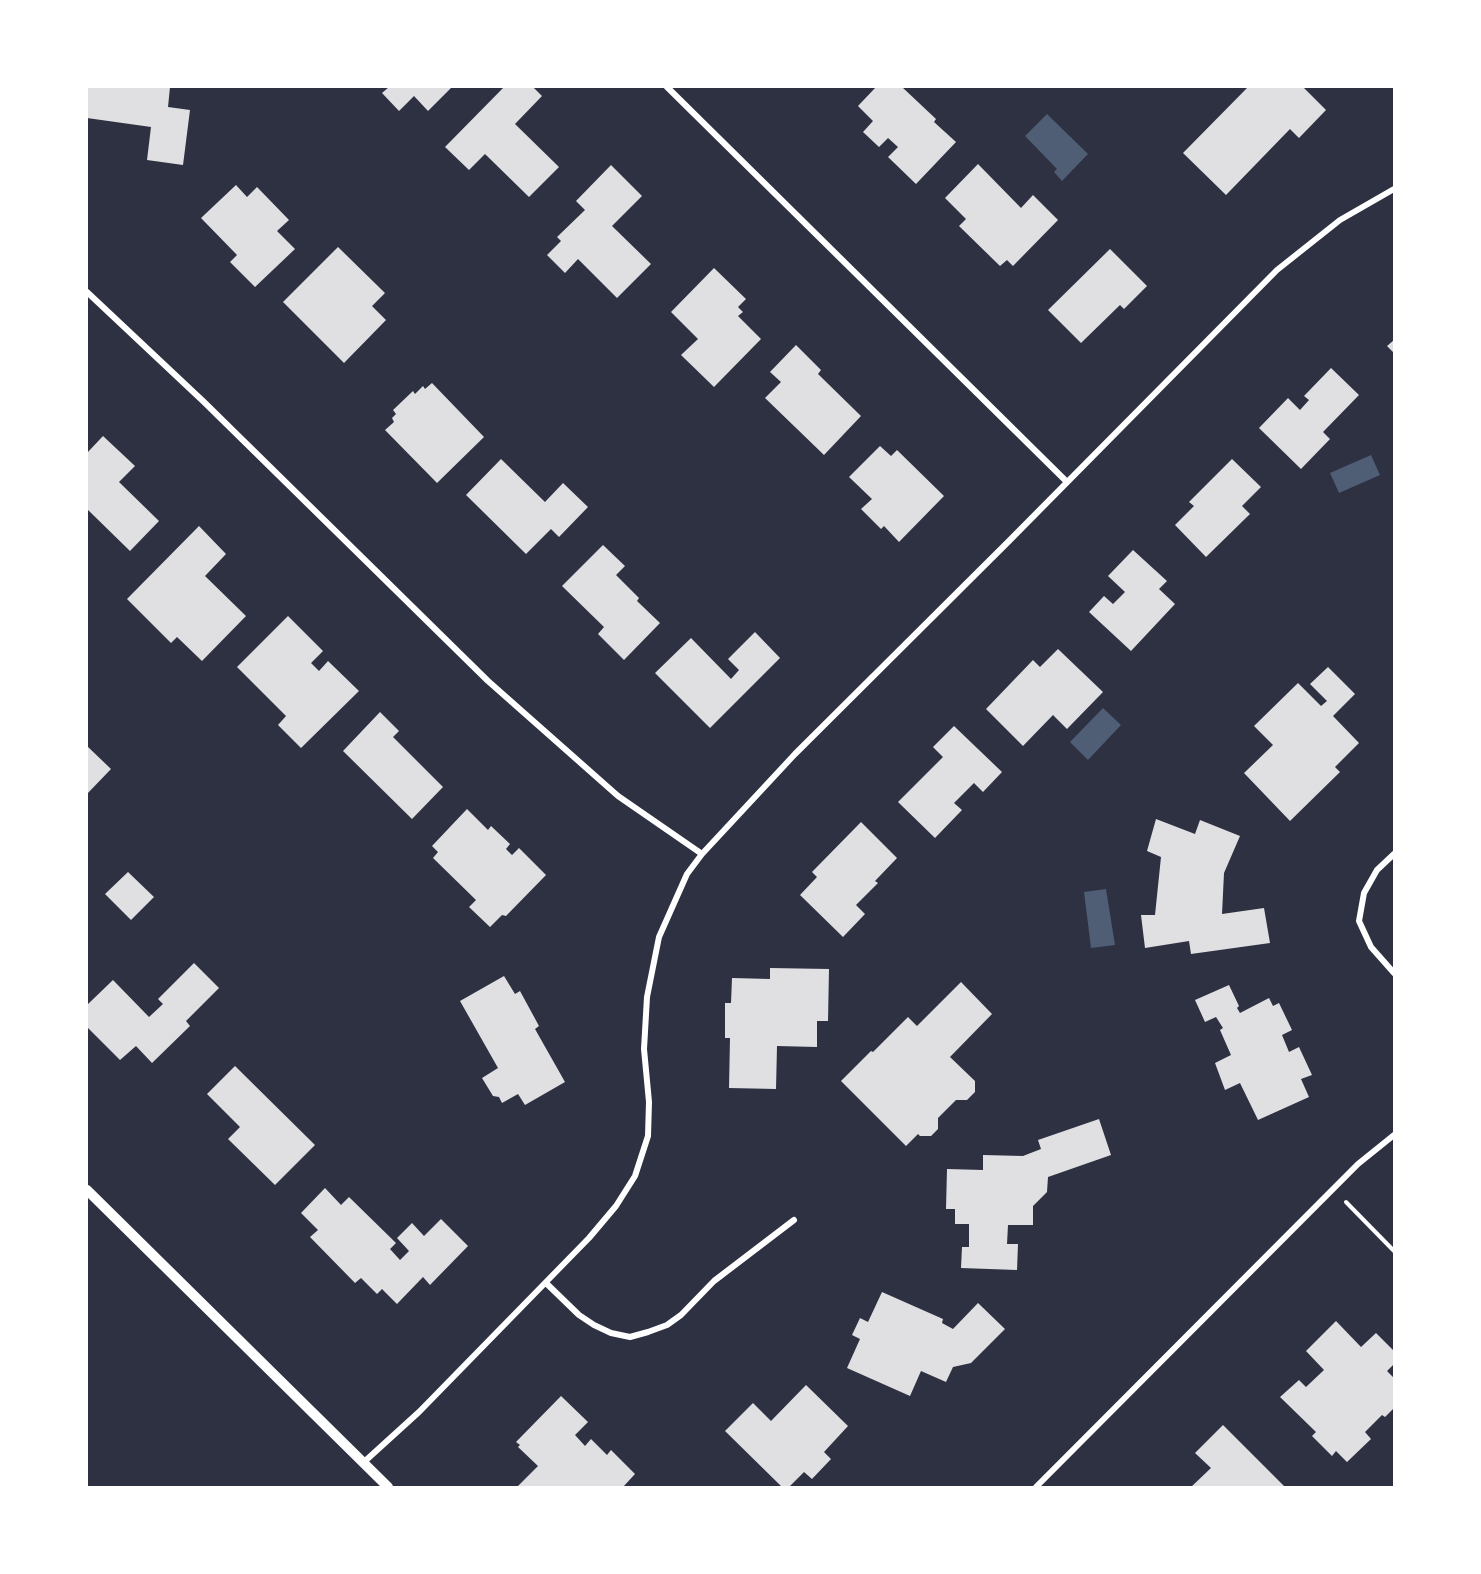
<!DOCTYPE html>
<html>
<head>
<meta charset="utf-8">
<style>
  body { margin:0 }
  #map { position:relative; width:1481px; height:1574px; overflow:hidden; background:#2d3142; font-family:"Sofia Sans Condensed",sans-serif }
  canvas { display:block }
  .frame { position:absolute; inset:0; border:88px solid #fff; pointer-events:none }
</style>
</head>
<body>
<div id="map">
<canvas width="1481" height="1574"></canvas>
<div class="frame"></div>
</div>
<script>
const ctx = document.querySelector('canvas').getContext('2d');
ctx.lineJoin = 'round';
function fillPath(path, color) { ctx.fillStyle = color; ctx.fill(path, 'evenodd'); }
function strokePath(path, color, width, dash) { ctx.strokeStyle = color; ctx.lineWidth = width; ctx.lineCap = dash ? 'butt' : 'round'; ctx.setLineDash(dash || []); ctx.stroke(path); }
const water = new Path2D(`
  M1047 114 1088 154 1062 181 1054 172 1057 169 1025 136Z
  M1371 455 1380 475 1339 493 1330 473Z
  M1103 708 1121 725 1088 760 1070 742Z
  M1106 889 1115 945 1091 948 1084 892Z`);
const building = new Path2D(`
  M87 87H170L168 107 190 110 183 165 147 160 151 127 87 118Z
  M389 87H452L428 111 414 96 399 111 382 93Z
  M504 87H533L542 96 515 124 559 167 529 197 485 154 469 170 445 147Z
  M876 87H902L936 119 934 122 956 142 916 184 888 157 898 147 888 138 879 147 863 132 873 121 858 106Z
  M1248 87H1303L1326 110 1299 138 1290 129 1226 195 1183 153Z
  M978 164 1021 208 1033 195 1058 220 1013 266 1007 260 1000 266 959 226 966 219 945 198Z
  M611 165 642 196 612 226 651 264 617 298 578 259 565 273 547 255 561 241 557 237 585 210 576 201Z
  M236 185 247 197 257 187 289 220 277 231 295 249 255 287 230 262 237 255 201 218Z
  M338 247 385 293 372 306 386 320 344 363 283 302Z
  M1110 249 1147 286 1124 309 1120 305 1081 343 1048 310Z
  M714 268 746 299 738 307 743 312 738 316 761 339 714 387 681 355 698 339 671 312Z
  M1394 340V353L1387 346Z
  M796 345 821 370 818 374 861 416 824 455 765 398 781 382 770 372Z
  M1331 368 1359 395 1323 432 1330 439 1301 469 1259 428 1288 398 1300 410 1309 400 1304 396Z
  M432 383 484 437 437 483 385 430 394 422 392 418 396 414 393 410 413 391 415 394 423 386 425 389Z
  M103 436 135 466 119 482 159 521 130 551 87 509V453Z
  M880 446 891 456 897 450 944 496 899 542 884 526 881 529 861 509 872 499 849 477Z
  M501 459 545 502 563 483 588 507 559 537 551 529 526 554 466 495Z
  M1232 459 1261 487 1242 506 1250 514 1206 557 1175 525 1194 506 1189 502Z
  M199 526 226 554 205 576 246 616 202 661 177 637 171 643 127 599Z
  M603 545 625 566 616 575 639 598 637 601 660 623 624 660 598 634 604 627 562 586Z
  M1133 550 1167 581 1159 589 1175 604 1131 651 1089 612 1104 596 1113 604 1125 592 1108 576Z
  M288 616 323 651 311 663 319 671 328 661 359 691 301 748 278 725 286 716 237 667Z
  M755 632 780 658 710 728 655 673 691 638 731 679 739 670 728 659Z
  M1058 649 1103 692 1067 729 1053 715 1023 746 986 709 1033 660 1040 667Z
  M1328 667 1355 694 1333 716 1359 743 1335 767 1340 772 1290 821 1244 773 1273 745 1254 726 1298 683 1321 706 1327 701 1310 684Z
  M380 712 399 731 393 737 443 787 412 819 343 751Z
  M954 726 1002 772 983 792 974 783 954 803 962 810 935 838 898 802 943 757 933 747Z
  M87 746 111 769 87 794Z
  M467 809 488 830 491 826 510 844 506 849 512 855 519 848 546 875 506 916 502 915 490 927 469 907 476 900 433 858 438 852 432 846Z
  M1156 819 1195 834 1200 820 1240 836 1224 873 1222 914 1264 908 1270 943 1191 954 1189 941 1145 948 1141 915H1155L1161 857 1147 851Z
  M861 822 897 858 875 881 878 883 856 905 865 914 843 937 800 895 817 877 812 872Z
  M128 872 154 897 131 920 105 894Z
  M194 963 219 988 186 1021 190 1026 152 1063 136 1046 120 1060 87 1027V1005L113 980 149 1017 163 1004 158 999Z
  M770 968 829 969 828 1021H817V1047L777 1046 776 1089 729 1088 730 1038H725V1003H731L732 978 770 979Z
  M504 976 515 994 520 991 539 1026 535 1029 565 1082 525 1105 518 1094 502 1103 499 1097 493 1096 482 1078 498 1068 460 1001Z
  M961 982 992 1014 950 1057 975 1081V1092L967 1100H956L938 1118V1129L931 1136H920L918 1134 906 1146 841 1081 871 1051 873 1052 908 1017 917 1026Z
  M1229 985 1239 1006 1237 1008 1240 1013 1269 998 1273 1006 1279 1003 1292 1030 1282 1035 1289 1052 1299 1047 1312 1075 1301 1079 1309 1097 1258 1120 1240 1083 1225 1090 1215 1063 1231 1055 1220 1030 1223 1028 1216 1017 1205 1022 1195 1000Z
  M235 1066 315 1145 275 1185 228 1139 240 1127 207 1094Z
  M1099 1119 1111 1155 1048 1177 1047 1192 1033 1206V1225H1008L1007 1244H1018L1017 1270 961 1268 962 1247H969V1224H955V1209H946L947 1169 983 1170V1155L1023 1156 1041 1149 1038 1140Z
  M325 1188 341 1205 349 1197 396 1243 390 1249 400 1260 409 1251 397 1238 412 1223 424 1236 441 1219 468 1246 430 1285 423 1277 397 1304 382 1289 377 1294 361 1278 355 1283 310 1237 318 1230 301 1213Z
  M882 1292 943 1319 942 1323 953 1329 978 1303 1005 1329 971 1363 953 1367 946 1382 921 1371 910 1396 847 1368 860 1339 852 1335 860 1318 868 1322Z
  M1336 1321 1361 1347 1376 1333 1394 1351V1364L1387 1371 1394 1378V1408L1385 1417 1382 1415 1365 1432 1371 1439 1347 1462 1336 1451 1332 1456 1312 1436 1316 1432 1280 1397 1299 1380 1306 1387 1324 1370 1306 1351Z
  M806 1385 848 1426 824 1452 831 1459 812 1479 804 1472 789 1487H782L725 1431 753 1403 771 1421Z
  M561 1396 588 1422 575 1435 585 1446 591 1439 607 1455 611 1450 635 1474 623 1487H520L518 1486 538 1466 518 1447 520 1445 516 1442Z
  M1223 1425 1285 1487H1191L1211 1468 1195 1453Z`);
const path = new Path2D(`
  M1346 1202 1394 1251`);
const minor = new Path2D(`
  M667 87 1067 482
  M87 292 204 402 488 681 618 796 702 854
  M1394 854 1377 870 1364 893 1359 921 1371 947 1394 973
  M546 1283 579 1315 594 1325 611 1333 630 1337 648 1332 667 1325 681 1315 714 1281 794 1220
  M364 1462 419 1412 589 1238 616 1206 635 1176 648 1136 649 1102 644 1049 647 997 659 937 687 874 702 854 795 754 1009 541 1277 270 1340 220 1394 189
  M1036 1487 1358 1164 1394 1135`);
const tertiary = new Path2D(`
  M87 1190 388 1487`);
fillPath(water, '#4f5d75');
fillPath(building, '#e0e0e3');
strokePath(path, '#fff', 4);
strokePath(minor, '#fff', 6);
strokePath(tertiary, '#fff', 10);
</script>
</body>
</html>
